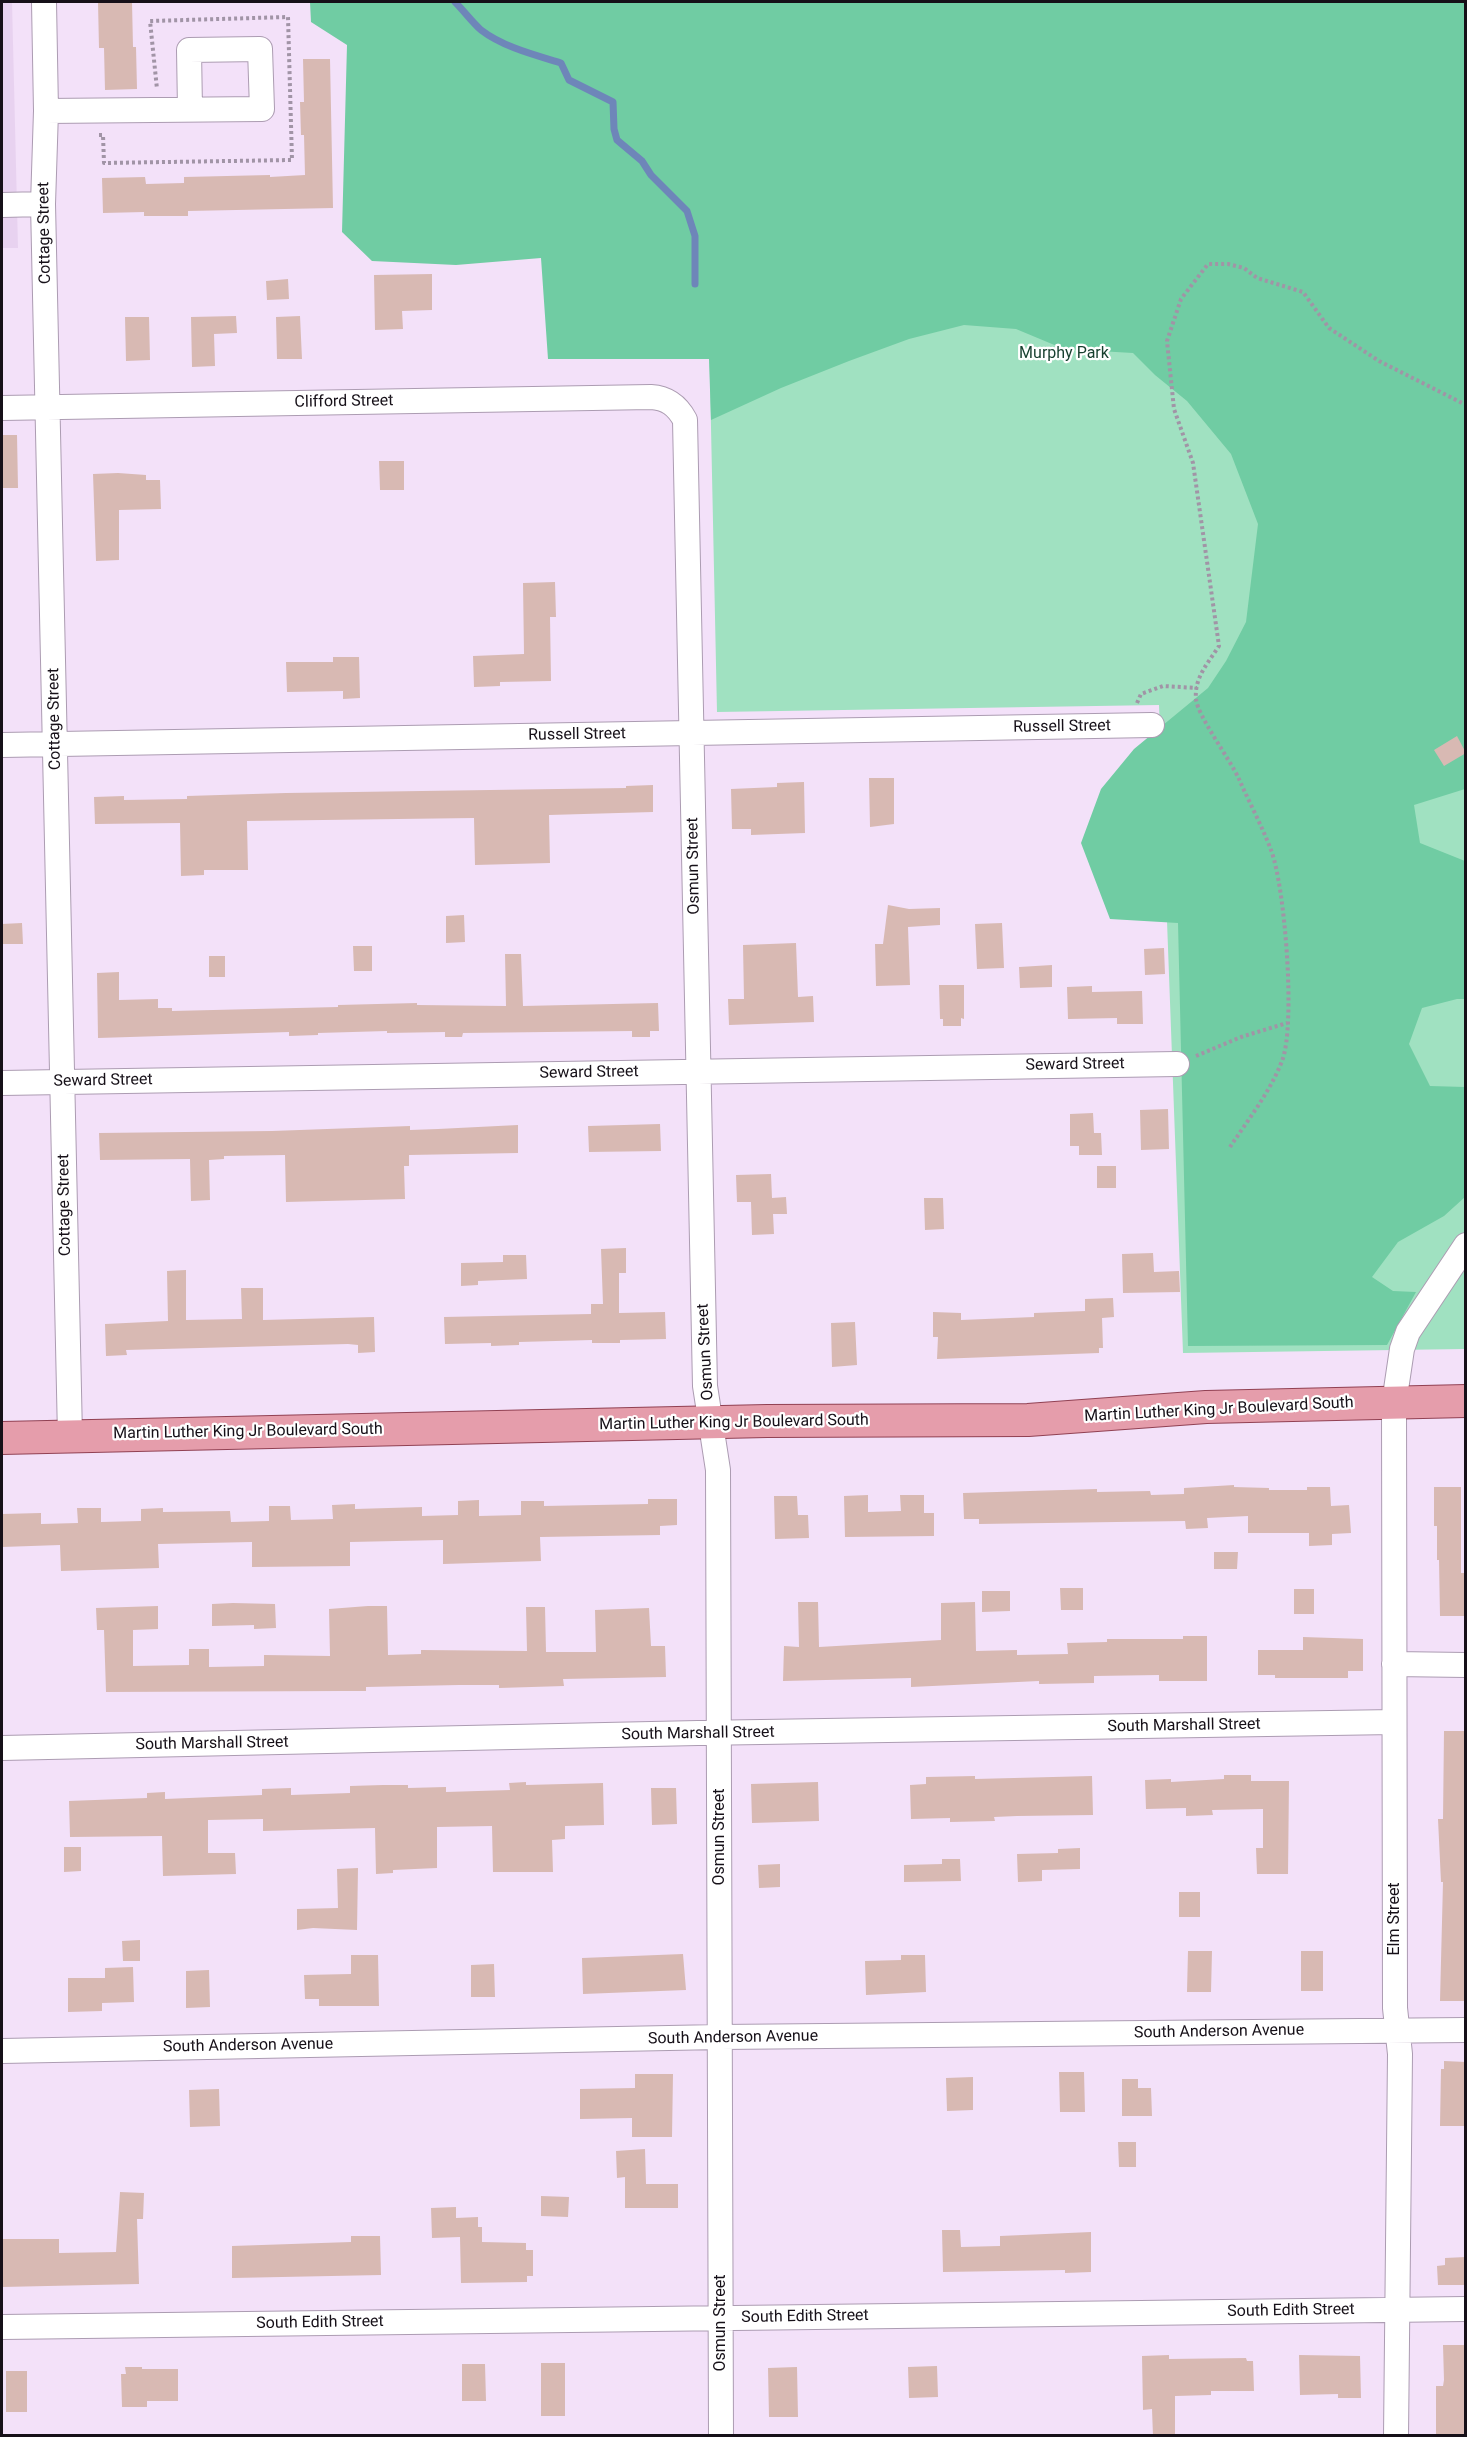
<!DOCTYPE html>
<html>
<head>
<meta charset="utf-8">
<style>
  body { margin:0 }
  #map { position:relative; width:1467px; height:2437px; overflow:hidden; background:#f3e1f9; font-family:Roboto,sans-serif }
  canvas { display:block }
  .frame { position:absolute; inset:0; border:3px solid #161018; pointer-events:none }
</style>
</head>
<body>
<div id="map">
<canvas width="1467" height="2437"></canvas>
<div class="frame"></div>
</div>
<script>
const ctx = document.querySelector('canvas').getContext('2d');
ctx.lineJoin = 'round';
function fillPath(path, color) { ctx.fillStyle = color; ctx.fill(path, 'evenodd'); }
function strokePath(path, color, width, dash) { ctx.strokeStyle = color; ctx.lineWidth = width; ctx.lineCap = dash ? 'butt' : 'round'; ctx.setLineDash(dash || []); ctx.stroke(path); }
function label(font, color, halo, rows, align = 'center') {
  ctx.font = font + ' Roboto,sans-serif'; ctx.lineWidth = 4.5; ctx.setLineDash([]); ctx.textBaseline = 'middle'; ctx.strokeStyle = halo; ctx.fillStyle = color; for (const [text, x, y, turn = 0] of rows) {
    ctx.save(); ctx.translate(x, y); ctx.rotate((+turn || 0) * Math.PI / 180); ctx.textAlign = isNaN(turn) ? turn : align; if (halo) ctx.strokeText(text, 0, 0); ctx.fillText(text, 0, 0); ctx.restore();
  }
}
const built = new Path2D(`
  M2 2H12L18 248H2Z`);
const green = new Path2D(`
  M1465 2V1349L1183 1353 1159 705 717 712 707 237Z`);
const forest = new Path2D(`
  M310 2H1465V789L1414 805 1420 843 1465 861V999H1457L1422 1008 1409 1044 1430 1086 1465 1087V1197L1444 1216 1398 1242 1372 1277 1393 1291 1416 1292 1387 1345 1188 1346 1178 923 1110 919 1081 843 1101 789 1134 749 1208 688 1226 661 1246 622 1258 524 1231 454 1187 401 1155 375 1133 353 1064 349 1016 329 964 325 909 339 849 361 781 388 711 420 709 359H548L541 258 456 265 372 261 342 232 347 45 311 22Z`);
const stream = new Path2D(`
  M455 2C464 11 472 22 481 30 503 47 535 55 561 63L569 80 613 102 614 129 617 140 642 161 651 175 687 211 695 236V284`);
const building = new Path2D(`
  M98 2H132L133 47H136L137 89 105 90 104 48H99Z
  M303 59H330L333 208 188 211V216H144V212L103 213 102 178 145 177 146 184 184 183V177L270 175V177L305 175 304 135H301L300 102H304Z
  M432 274V310L402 311 403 329 375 330 374 275Z
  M288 279 289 299 267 300 266 281Z
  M236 316 237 333 214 334 215 366 192 367 191 317Z
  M300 316 302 359H277L276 317Z
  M125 317H149L150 360 126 361Z
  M2 435H17L18 488H2Z
  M379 461H404V490H380Z
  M118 473 146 475V480H160L161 509 119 510V560L96 561 93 474Z
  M555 582 556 617H550L551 681 500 682V686L474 687 473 656 524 654 523 583Z
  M333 657H359L360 698 343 699V691L287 692 286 662H333Z
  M1457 736 1466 753 1444 766 1434 750Z
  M869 778H894V824L870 827Z
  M804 782 805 833 751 835V829H732L731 789 777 787V783Z
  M653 785V812L549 815 550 863 475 865 474 818 247 821 248 870H204V875L181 876 180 823 95 824 94 797 124 796V800L187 799V796L286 793 626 788V786Z
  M888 905 909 909 940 908V925L908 927 910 985 876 986 875 944H883Z
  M464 915 465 942 446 943V916Z
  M22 923 23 944H2V924Z
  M1002 923 1004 968 977 969 975 924Z
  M796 943 798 997 813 996 814 1022 729 1025 728 999H744L743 945Z
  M353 946H372V971H354Z
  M1164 948 1165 974 1145 975 1144 949Z
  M505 954H521L523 1006 658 1003 659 1031H650V1037H632V1031L463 1033 462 1037H445V1032L387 1033V1031L318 1033V1035L289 1036V1032L98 1038 97 973 119 972V1000L158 999V1008H172V1011L338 1007V1005L417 1003V1005L506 1006Z
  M209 956H225V977H209Z
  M1052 965V987L1020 988 1019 967Z
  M939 985H964V1019L961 1018V1026H943V1019H940Z
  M1092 986V992L1142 991 1143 1024H1117V1018L1068 1019 1067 987Z
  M1168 1109 1169 1149 1141 1150 1140 1110Z
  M1093 1113 1094 1133H1101L1102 1155H1079V1146H1070V1114Z
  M660 1124 661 1151 589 1152 588 1126Z
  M518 1125V1153L409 1155V1166H404L405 1199 286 1202 285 1155 224 1156V1159L209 1160 210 1200 191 1201 190 1159 100 1160 99 1133 272 1131 410 1126V1130L438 1129Z
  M1097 1166H1116V1188H1097Z
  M771 1174 772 1198 786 1197 787 1214H773L774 1234 752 1235 751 1202H737L736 1175Z
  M924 1198H943L944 1229 925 1230Z
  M626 1248V1273H619V1313L665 1312 666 1339 620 1340V1343H592V1340L519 1342V1345L491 1346V1343L445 1344 444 1317 591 1314V1304H603L601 1249Z
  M1153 1253 1154 1272 1179 1271 1180 1292 1123 1293 1122 1254Z
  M503 1255H526L527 1279 478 1281V1285L461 1286V1263L503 1262Z
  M186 1270V1320L242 1319 241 1288H263V1320L374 1317 375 1352 358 1353V1345L348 1344 126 1350 127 1355 106 1356 105 1324 168 1321 167 1271Z
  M1113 1298 1114 1317 1102 1318 1103 1348H1099V1353L937 1359 938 1337H933V1312L961 1313V1320L1034 1317V1313L1085 1311V1299Z
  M855 1322 857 1365 832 1367 831 1323Z
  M1234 1485V1487L1269 1488V1490H1307V1487H1330L1331 1506 1349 1505 1351 1533 1332 1534V1545L1309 1546V1533H1248V1516L1207 1518 1208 1528 1186 1529 1185 1521 979 1524V1519H964L963 1493 1097 1489V1492L1150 1491 1151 1495 1184 1494V1488Z
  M1434 1487H1461V1573H1466V1616H1440L1439 1560H1437V1526H1434Z
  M868 1495V1512L901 1511 900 1495H924V1513H934V1536L845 1537 844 1496Z
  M774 1496H797L798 1515H808L809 1538 775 1539Z
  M648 1499H677V1525L660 1526V1535L540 1537 541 1561 443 1564V1540L350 1542V1566L252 1567V1542L158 1544 159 1568 61 1571 60 1545 2 1547V1514L41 1513V1524L78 1523 77 1508H101V1522L141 1521V1509L163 1508V1512L230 1511 231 1522 269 1521V1506H290L291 1520 333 1519 332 1505 355 1504V1509L422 1507V1516L458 1515V1501L479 1500V1516L521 1515V1501H544V1506L648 1504Z
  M1214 1552H1238L1237 1569H1214Z
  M1060 1588H1083V1610H1061Z
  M1294 1589H1314V1614H1294Z
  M982 1591H1010V1611L982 1612Z
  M798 1602H818L819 1647 941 1640V1603L975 1602 976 1651 1017 1650V1655L1068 1654 1067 1643 1107 1642V1639H1183V1636H1207V1681H1159V1675L1094 1676V1683L1039 1684V1681L911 1687V1678L783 1681 784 1646 799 1647Z
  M233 1603 275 1604 276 1628 254 1629V1625L212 1626V1604Z
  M158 1606V1629L133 1630V1666L189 1665V1649H209V1667L264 1666V1655L330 1656 329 1609 368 1606H387L388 1655 421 1654V1650L527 1651 526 1607H545L546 1652H596L595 1610 649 1608 651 1646H665L666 1677 563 1679 564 1686 499 1688V1685H459L366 1687V1691H342L106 1692 104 1630H97L96 1608Z
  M1303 1637 1363 1639V1671H1348V1678H1275V1675H1258V1650H1303Z
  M1444 1731H1466V2001H1440L1443 1882H1441L1438 1819H1443Z
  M1224 1775H1251V1781H1289L1288 1874H1257L1256 1848H1263V1809L1212 1810 1213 1815 1186 1816V1808L1146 1809 1145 1780 1171 1779V1782L1224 1779Z
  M975 1776V1779L1092 1776 1093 1815 1017 1816 994 1817 995 1821 950 1822V1818L911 1819 910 1785 926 1784V1777Z
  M526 1782V1785L603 1783 604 1825 565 1826V1839L552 1840 553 1872H493L492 1826 437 1827V1868L393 1870V1873L376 1874 375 1828 263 1831V1819L208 1820V1853H235L236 1874 163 1876 162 1836 70 1837 69 1801 147 1798V1793L165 1792V1799L262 1795V1789L291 1788V1795L350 1793V1786L383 1785H408V1788L446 1787V1792L510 1790 509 1783Z
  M818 1782 819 1821 752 1823 751 1784Z
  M651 1788H676L677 1824 652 1825Z
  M64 1847H81V1871L64 1872Z
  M1080 1848V1869L1042 1870V1881L1018 1882 1017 1854 1058 1853V1849Z
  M942 1859H960L961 1881 904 1882V1865L942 1864Z
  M780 1864V1887L759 1888 758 1865Z
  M358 1868 357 1930 313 1928 297 1930V1909L338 1908 337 1869Z
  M1179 1892H1200V1917H1179Z
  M140 1940V1961H123L122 1941Z
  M1188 1951H1212L1211 1992H1187Z
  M1301 1951H1323V1991H1301Z
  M683 1954 686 1990 583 1994 582 1958Z
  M351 1955H378L379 2006H319V1999H305L304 1975 351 1974Z
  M901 1955H925L926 1992 866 1995 865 1961 901 1960Z
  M494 1964 495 1997H471V1965Z
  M133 1967 134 2002 102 2003V2011L68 2012V1978H105V1968Z
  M209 1970 210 2007 186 2008V1971Z
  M1444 2061 1466 2062V2126H1440L1441 2069H1444Z
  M1059 2072H1084L1085 2112H1060Z
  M635 2074H673L672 2137H632V2118L580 2119V2089L635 2088Z
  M973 2077V2110L947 2111 946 2078Z
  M1122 2079H1138V2088H1151L1152 2116H1122Z
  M219 2089 220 2126 190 2127 189 2090Z
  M1118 2142H1136V2167H1119Z
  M645 2149 646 2184H678V2208H625V2177L617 2178 616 2151Z
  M120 2192 144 2193 143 2219H137L139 2284 2 2287V2239H59V2253L116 2252Z
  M541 2196 569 2197 568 2217 541 2216Z
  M456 2207V2218L478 2217V2227H482V2242L526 2243V2250H533V2276H527V2282L461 2283 460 2237 432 2238 431 2208Z
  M942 2230H960L961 2247 1000 2246V2236L1091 2232V2272L1065 2273V2270L943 2272Z
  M351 2236H380L381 2275 232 2278V2246L351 2242Z
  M1466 2257V2285H1438L1437 2266 1445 2265V2258Z
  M1443 2345H1466V2436H1436V2386H1443L1444 2380Z
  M1169 2355V2359L1246 2358 1247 2361H1253L1254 2391H1211V2395L1175 2396V2436H1153L1152 2409 1143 2410 1142 2356Z
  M1299 2355 1360 2356 1361 2398H1338V2394L1300 2395Z
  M541 2363H565V2416H541Z
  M462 2364H485L486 2401H462Z
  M937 2366 938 2397 909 2398 908 2367Z
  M125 2367H142V2369H178V2401H147V2407H122L121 2374H126Z
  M797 2367 798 2417H769L768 2368Z
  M6 2371H27V2412H6Z`);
const path = new Path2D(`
  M99 135H103L104 163 292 160 288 17 150 21 157 89
  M1137 703 1141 694 1163 686 1197 688
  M1196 1056 1241 1037 1287 1023
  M1230 1147C1248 1120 1270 1092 1282 1061 1296 1026 1285 886 1271 850 1262 826 1249 802 1239 779 1231 761 1197 715 1196 699 1194 678 1208 663 1219 646L1193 463 1174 409 1167 341 1181 299 1208 264H1228L1244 268 1257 278 1303 292 1329 328 1379 361 1466 405`);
const minor = new Path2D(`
  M44 2 46 111 43 204 70 1436
  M46 111 262 109 260 49 189 50 190 109
  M2 205 43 204
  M2 408 651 397C667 398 677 405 685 420L705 1386 718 1470 721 2436
  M2 745 1152 725
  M2 1083 1177 1064
  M1394 1664 1466 1665
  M2 1748 698 1733 1394 1722
  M2 2051 720 2037 1466 2030
  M2 2327 1466 2309
  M1396 2436 1400 2054 1395 2008 1394 1403 1402 1349 1408 1332 1466 1245`);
const major = new Path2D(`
  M2 1438 767 1421 1028 1420 1206 1407 1466 1401`);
const streetNames = [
  ["Cottage Street",45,233,-91],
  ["Clifford Street",344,402,-1],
  ["Cottage Street",55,719,-91],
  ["Russell Street",1062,727,-1],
  ["Russell Street",577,735,-1],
  ["Osmun Street",694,866,-91],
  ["Seward Street",1075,1065,-1],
  ["Seward Street",589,1073,-1],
  ["Seward Street",103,1081,-1],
  ["Cottage Street",65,1205,-91],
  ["Osmun Street",706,1352,-93],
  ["Martin Luther King Jr Boulevard South",1219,1410,-3],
  ["Martin Luther King Jr Boulevard South",734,1423,-1],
  ["Martin Luther King Jr Boulevard South",248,1432,-1],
  ["South Marshall Street",1184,1726,-1],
  ["South Marshall Street",698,1734,-1],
  ["South Marshall Street",212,1744,-1],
  ["Osmun Street",720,1837,-90],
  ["Elm Street",1395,1919,-90],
  ["South Anderson Avenue",1219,2032,-1],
  ["South Anderson Avenue",733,2038,-1],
  ["South Anderson Avenue",248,2046,-1],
  ["South Edith Street",1291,2311,-1],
  ["South Edith Street",805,2317,-1],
  ["South Edith Street",320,2323,-1],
  ["Osmun Street",721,2323,-90]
];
const parkNames = [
  ["Murphy Park",1064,354]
];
fillPath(built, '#e8d2f0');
fillPath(green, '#a0e1c1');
fillPath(forest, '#70cca3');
strokePath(stream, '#6e86b9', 7);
fillPath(building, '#d8b9b3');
strokePath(minor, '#ac9cb2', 26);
strokePath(major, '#914153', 34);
strokePath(path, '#a194a6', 4, [3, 3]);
strokePath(minor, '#fff', 24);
strokePath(major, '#e59dab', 32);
label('16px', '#161018', '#fff', streetNames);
label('16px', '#163f2e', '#fff', parkNames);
</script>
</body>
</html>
